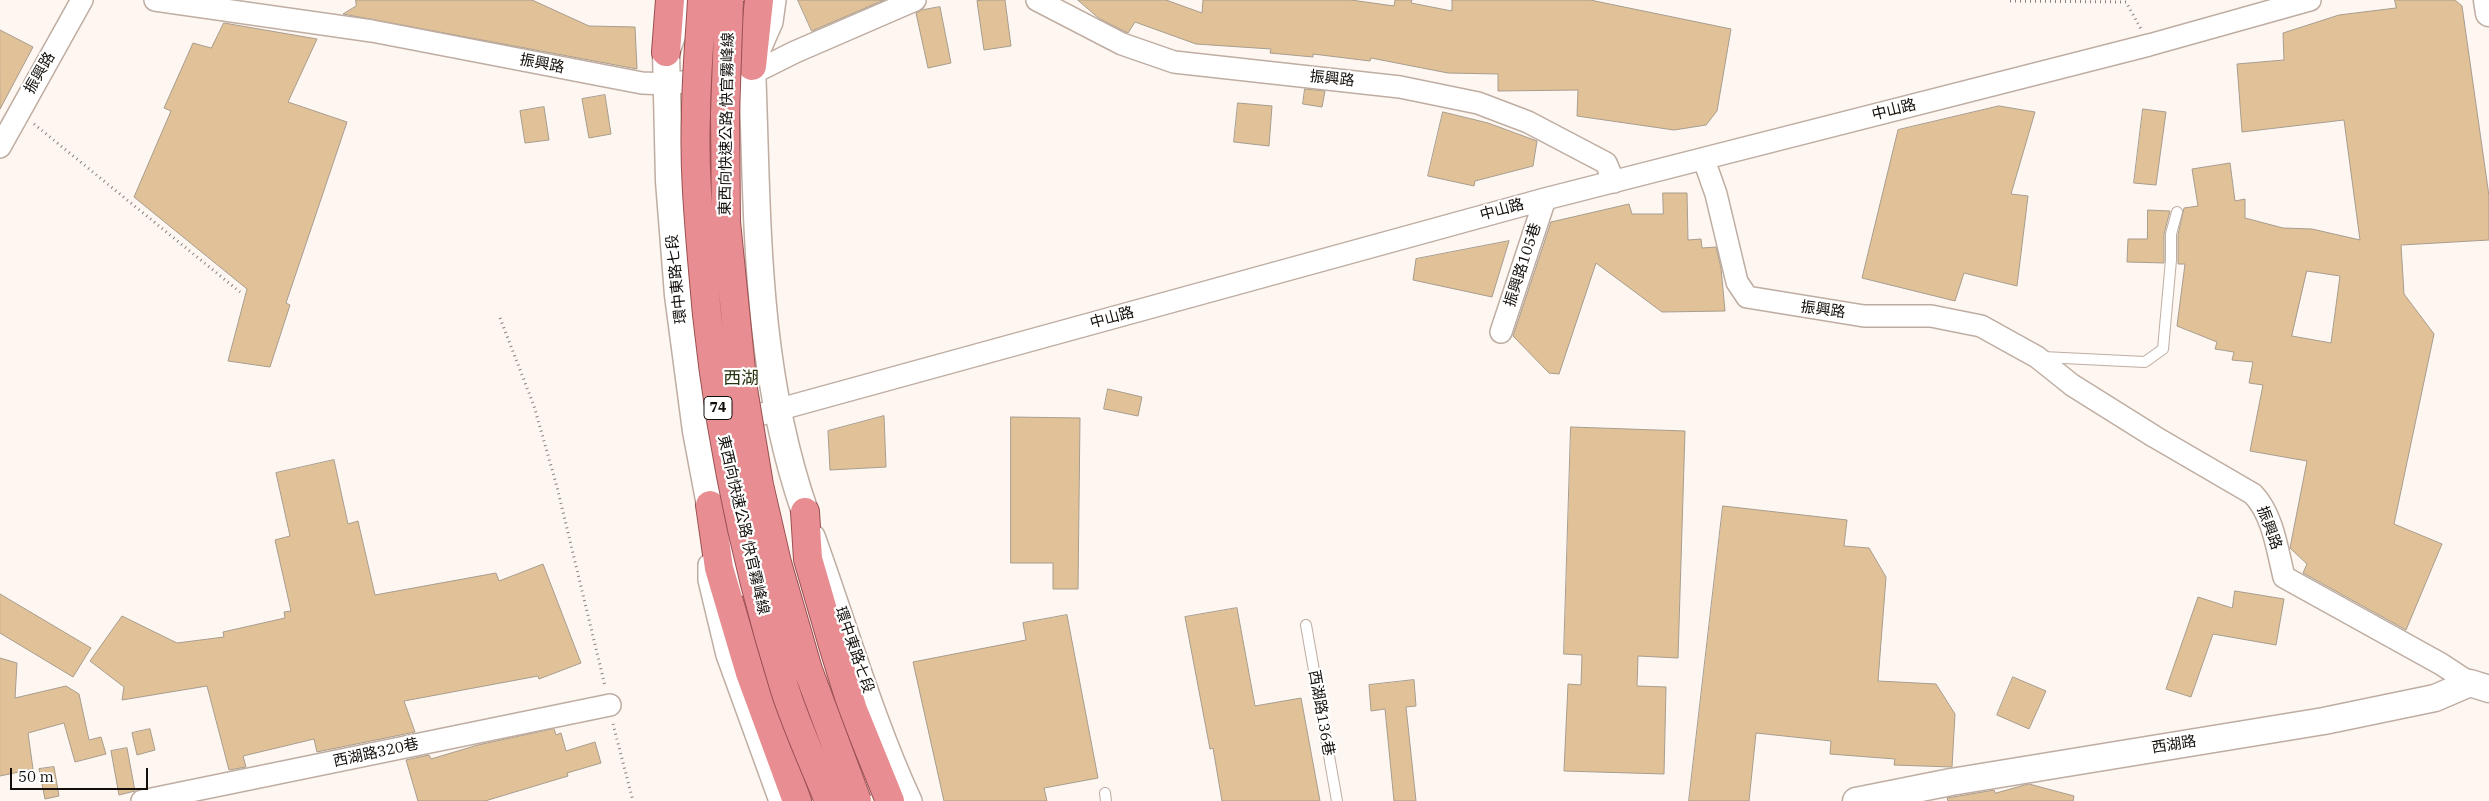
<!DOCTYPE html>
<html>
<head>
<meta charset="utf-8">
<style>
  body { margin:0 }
  #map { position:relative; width:2489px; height:801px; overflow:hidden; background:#fdf6f1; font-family:"IBM Plex Serif",serif }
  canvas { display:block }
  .scale { position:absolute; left:10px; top:768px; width:138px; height:22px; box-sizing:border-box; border:2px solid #130e0a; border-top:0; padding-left:6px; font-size:15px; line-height:18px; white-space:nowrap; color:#130e0a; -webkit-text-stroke:4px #fff; paint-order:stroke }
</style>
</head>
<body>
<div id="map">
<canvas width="2489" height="801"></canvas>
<div class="scale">50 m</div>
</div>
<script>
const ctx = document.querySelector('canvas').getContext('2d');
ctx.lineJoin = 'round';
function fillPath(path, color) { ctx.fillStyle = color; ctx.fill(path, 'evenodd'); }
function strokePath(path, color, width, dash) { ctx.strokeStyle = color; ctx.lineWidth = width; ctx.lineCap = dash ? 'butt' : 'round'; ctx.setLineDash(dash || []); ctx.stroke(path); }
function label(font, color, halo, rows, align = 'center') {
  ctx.font = font + ' "IBM Plex Serif","Noto Sans TC",serif'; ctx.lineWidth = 4.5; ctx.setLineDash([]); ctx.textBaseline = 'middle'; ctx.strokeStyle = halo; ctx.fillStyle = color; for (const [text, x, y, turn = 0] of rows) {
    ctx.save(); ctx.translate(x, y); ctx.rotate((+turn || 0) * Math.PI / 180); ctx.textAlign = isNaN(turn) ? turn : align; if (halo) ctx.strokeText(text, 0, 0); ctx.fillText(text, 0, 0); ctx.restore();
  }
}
const building = new Path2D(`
  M356 0H532L589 26 635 27 637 69 343 14 356 6Z
  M798 0H884L812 31Z
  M985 0H1005L1011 46 984 50 977 1Z
  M1078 0H1166L1202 13 1203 0H1351L1394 6 1395 0H1412L1411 3 1452 11V0H1590L1731 29 1717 111 1706 125 1674 130 1577 116 1578 90 1498 91V74L1448 73 1371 58 1370 61 1313 54V57L1270 53 1271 49 1196 44 1135 22 1128 33 1100 19Z
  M2395 0H2455L2462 6 2489 196V240L2401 245 2404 294 2434 334 2394 524 2442 544 2406 630 2303 573 2307 564 2290 548 2307 461 2250 451 2263 385 2249 383 2253 362 2232 360 2234 352 2215 349 2217 342 2177 326 2185 264H2178V235L2184 208 2198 206 2192 169 2230 163 2235 201 2245 199V218L2283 228 2312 229 2360 240 2344 120 2242 132 2237 64 2284 60 2283 33 2339 15 2396 8ZM2307 271 2340 276 2331 343 2292 336Z
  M940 7 951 63 928 68 916 13 922 10Z
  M224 23 317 39 288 102 347 122 286 303 290 305 270 367 228 361 247 289 134 197 171 111 164 108 193 43 211 48Z
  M0 30 33 47 0 109Z
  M1305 89 1325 91 1322 107 1303 104Z
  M605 95 611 134 589 138 582 99Z
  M1238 103 1272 106 1269 146 1234 142Z
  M1999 106 2035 112 2011 194 2028 196 2017 286 1964 273 1955 301 1862 278 1898 130Z
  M544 107 549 140 525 143 520 111Z
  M2143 109 2166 112 2156 185 2134 183Z
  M1443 112 1488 123 1537 141 1533 166 1475 181 1474 186 1428 176Z
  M1663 193H1687L1688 240 1701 239 1702 248 1716 247 1721 268 1725 311 1662 312 1596 263 1559 374 1549 373 1513 336 1551 222 1629 204 1632 214H1663Z
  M2148 210 2170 211 2164 234V263L2127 262 2128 239H2147Z
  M1509 241 1492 297 1413 280 1416 259Z
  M1108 389 1142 397 1138 416 1104 409Z
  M884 416 886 467 830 470 828 431Z
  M1011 417 1080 418 1078 589H1053V563H1011Z
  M1571 427 1685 431 1678 658 1638 656 1637 686 1666 687 1664 774 1564 771 1568 684 1581 685 1582 655 1564 654Z
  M334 460 348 524 358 521 375 595 496 573 499 581 543 564 581 663 539 679 538 676 404 701 415 732 317 752 314 739 243 756 246 767 229 770 207 686 122 700 124 687 90 661 122 616 177 643 224 637 223 632 285 618 284 612 291 611 275 540 290 536 276 473Z
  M1723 506 1847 520 1844 546 1869 548 1886 577 1878 681 1936 684 1955 714 1952 767 1894 765 1895 759 1830 754 1831 741 1756 733 1749 801H1689Z
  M2235 591 2284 599 2276 645 2213 634 2191 697 2166 689 2198 597 2232 608Z
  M0 594 91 648 73 677 0 633Z
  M1237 608 1255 706 1301 698 1320 801H1222L1213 748 1210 749 1185 617Z
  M1067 615 1098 778 1044 788 1047 801H944L913 662 1026 640 1023 623Z
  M0 658 17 663 15 698 66 686 79 694 89 740 101 737 106 754 75 762 64 723 28 733 33 769 0 776Z
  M2013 677 2046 691 2029 729 1997 715Z
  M1414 680 1416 706 1406 707 1416 801H1394L1385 709 1371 711 1369 685Z
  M150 729 155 750 137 755 132 733Z
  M554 729 556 735 561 733 566 751 595 742 601 763 567 773 568 776 485 801H418L406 760 429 755 431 759 478 745Z
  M127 748 135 791 119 795 111 751Z
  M54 767 59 796 45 799 39 769Z
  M2029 784 2074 796 2073 801H1948L1947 798 1994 790 1995 793Z`);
const path = new Path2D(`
  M2010 1 2126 2 2141 29
  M34 124 240 292
  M500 318 534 406 557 487 605 686
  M613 724 633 801`);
const service = new Path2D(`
  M2043 357 2145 362 2163 349 2171 260V234L2177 212
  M1306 625 1337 801
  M1105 793 1106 801`);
const minor = new Path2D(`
  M155 0 372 31 642 83 667 84 753 73 795 52 915 0
  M1037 0 1122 44 1174 62 1400 87 1478 103 1528 122 1606 163 1614 182
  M758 54 772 22 775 0
  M0 147 82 0
  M1704 160 1716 194 1737 282 1747 297 1864 316H1931L1981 326 2037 357 2072 385 2155 437 2253 494C2273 515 2277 549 2284 577L2441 664 2470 683
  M1501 332 1545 199
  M733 422 1545 199 2149 45 2310 0
  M814 536C846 624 872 716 911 801
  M709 565V580L727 655 780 801
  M142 801 610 705`);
const tertiary = new Path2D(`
  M685 0 666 52 669 181 678 295 696 431 710 505 740 566 745 583
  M2487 0 2489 13
  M740 48 752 66C758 219 754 364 805 512
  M1856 801 1951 782 2324 721 2435 698 2470 683 2489 689`);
const trunk = new Path2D(`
  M666 52 670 0
  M752 66 759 0
  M710 505 719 568 750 673 797 801
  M805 512 808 559 833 645 853 710 890 801`);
const trunkBridge = new Path2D(`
  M702 0C700 38 696 77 696 115 694 163 698 211 702 259 713 406 741 549 785 690 797 727 814 764 829 801
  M729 0 725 114 726 222 743 389 759 485 777 563 808 670 857 801`);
const shields = [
  [718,408,28]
];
const shieldNames = [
  ["74",718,408]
];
const streetNames = [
  ["振興路",542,64,11],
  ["振興路",40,73,-60],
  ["振興路",1332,79,6],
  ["中山路",1894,110,-14],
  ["東西向快速公路 快官霧峰線",727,124,-89],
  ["中山路",1502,210,-15],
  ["振興路105巷",1523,265,-72],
  ["環中東路七段",677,279,-96],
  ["振興路",1823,310,8],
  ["中山路",1112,318,-15],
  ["東西向快速公路 快官霧峰線",743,525,77],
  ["振興路",2269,528,70],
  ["環中東路七段",854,650,71],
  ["西湖路136巷",1321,713,80],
  ["西湖路",2174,745,-9],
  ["西湖路320巷",376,753,-12]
];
const quarterNames = [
  ["西湖",741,379]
];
fillPath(building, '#e1c298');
strokePath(building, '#a89c8d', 1);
strokePath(service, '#bfada2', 12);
strokePath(minor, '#bfada2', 24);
strokePath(tertiary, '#bfada2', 29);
strokePath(trunk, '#9a4f51', 30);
strokePath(path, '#88827e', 3, [1, 4]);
strokePath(service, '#fff', 10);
strokePath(minor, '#fff', 21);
strokePath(tertiary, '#fff', 26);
strokePath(trunk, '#e88e92', 28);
strokePath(trunkBridge, '#9a4f51', 30, []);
strokePath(trunkBridge, '#e88e92', 28);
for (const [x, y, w] of shields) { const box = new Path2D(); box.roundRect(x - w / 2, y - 11.5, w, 23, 4); ctx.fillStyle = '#fff'; ctx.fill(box); strokePath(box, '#130e0a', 1); }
label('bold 14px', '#130e0a', null, shieldNames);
label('15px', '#130e0a', '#fff', streetNames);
label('18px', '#28340f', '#fff', quarterNames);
</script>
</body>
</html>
